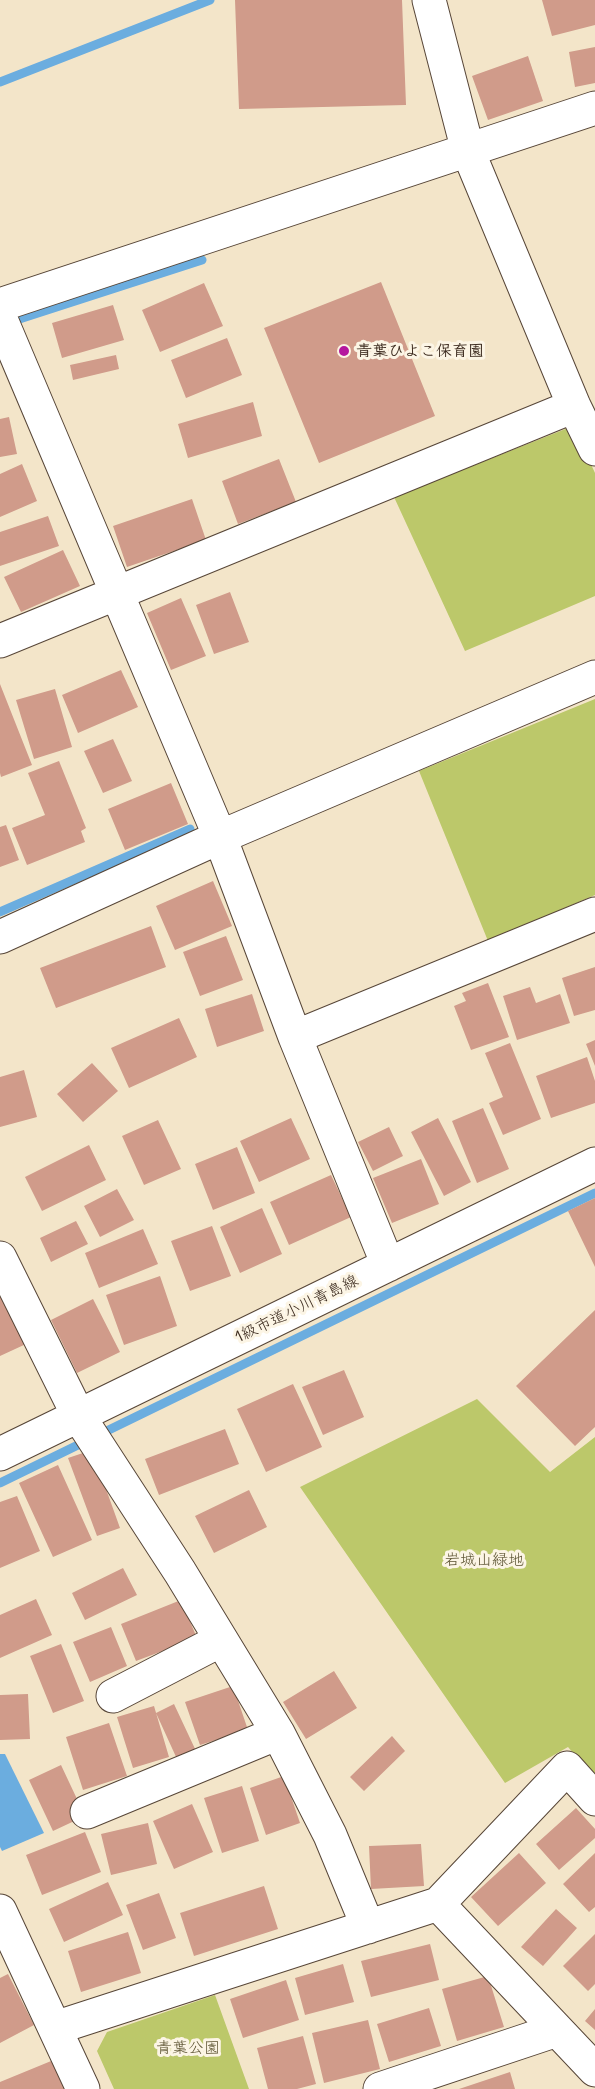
<!DOCTYPE html>
<html>
<head>
<meta charset="utf-8">
<style>
  body { margin:0 }
  canvas { display:block; background:#f3e5c9 }
</style>
</head>
<body>
<canvas width="595" height="2089"></canvas>
<script>
const ctx = document.querySelector('canvas').getContext('2d');
ctx.lineJoin = 'round';
function fillPath(path, color) { ctx.fillStyle = color; ctx.fill(path, 'evenodd'); }
function strokePath(path, color, width, dash) { ctx.strokeStyle = color; ctx.lineWidth = width; ctx.lineCap = dash ? 'butt' : 'round'; ctx.setLineDash(dash || []); ctx.stroke(path); }
function label(font, color, halo, rows, align = 'center') {
  ctx.font = font + ' Delius,"Klee One",sans-serif'; ctx.lineWidth = 6; ctx.setLineDash([]); ctx.textBaseline = 'middle'; ctx.strokeStyle = halo; ctx.fillStyle = color; for (const [text, x, y, turn = 0] of rows) {
    ctx.save(); ctx.translate(x, y); ctx.rotate((+turn || 0) * Math.PI / 180); ctx.textAlign = isNaN(turn) ? turn : align; if (halo) ctx.strokeText(text, 0, 0); ctx.fillText(text, 0, 0); ctx.restore();
  }
}
const green = new Path2D(`
  M573 426 595 473V596L465 651 394 497Z
  M595 699V895L488 941 419 771Z
  M477 1399 550 1472 595 1437V1778L568 1747 505 1783 300 1487Z
  M215 1995 249 2089H114L97 2051 107 2032Z`);
const water = new Path2D(`
  M0 1754H5L44 1833 2 1851 0 1847Z`);
const stream = new Path2D(`
  M0 82 210 0
  M7 323 202 260
  M0 912 190 829
  M0 1483 595 1193`);
const building = new Path2D(`
  M235 0H402L406 105 239 109Z
  M542 0H595V25L552 36Z
  M595 47V83L575 87 569 52Z
  M528 56 543 101 488 120 472 76Z
  M381 282 435 416 319 463 264 328Z
  M204 283 223 326 160 352 142 310Z
  M113 305 124 340 62 358 52 323Z
  M227 338 242 375 186 398 171 360Z
  M116 355 119 369 73 380 70 365Z
  M253 402 262 436 188 458 178 424Z
  M9 417 17 454 0 457V419Z
  M279 459 296 502 238 524 222 481Z
  M22 464 37 501 0 517V474Z
  M192 499 206 540 127 567 113 526Z
  M48 516 59 546 0 566V532Z
  M63 550 80 586 21 612 4 577Z
  M230 592 249 642 214 654 196 605Z
  M181 598 206 656 171 670 147 613Z
  M121 670 138 707 78 733 62 695Z
  M0 684 32 765 1 777 0 773Z
  M55 689 72 747 34 759 16 700Z
  M113 739 132 781 103 793 84 751Z
  M59 761 86 828 81 831 85 842 27 865 12 828 45 815 28 773Z
  M171 783 188 824 125 850 108 809Z
  M6 825 19 860 0 867V827Z
  M213 881 232 926 175 950 156 906Z
  M151 926 166 967 56 1008 40 968Z
  M226 936 243 980 200 996 183 952Z
  M595 967V1010L574 1016 562 978Z
  M488 983 509 1037 471 1050 454 1006 466 1001 462 993Z
  M530 987 536 1003 560 994 570 1023 517 1040 503 996Z
  M252 994 264 1031 217 1047 205 1009Z
  M179 1018 197 1057 129 1088 111 1048Z
  M595 1040V1066L586 1044Z
  M510 1043 541 1119 503 1135 489 1103 503 1097 485 1053Z
  M587 1057 595 1081V1103L551 1118 536 1076Z
  M92 1063 118 1091 83 1122 57 1094Z
  M24 1070 37 1117 0 1127V1077Z
  M483 1108 509 1169 477 1183 452 1121Z
  M291 1118 310 1159 259 1182 240 1141Z
  M438 1118 471 1182 444 1196 411 1132Z
  M158 1120 181 1169 144 1185 122 1136Z
  M389 1127 403 1156 373 1171 358 1142Z
  M89 1145 106 1180 42 1211 25 1177Z
  M237 1147 255 1193 213 1210 195 1164Z
  M421 1159 439 1204 392 1223 373 1178Z
  M331 1175 351 1217 289 1245 270 1202Z
  M117 1189 134 1220 100 1237 84 1206Z
  M595 1198V1267L568 1211Z
  M262 1208 282 1254 240 1273 220 1227Z
  M76 1221 88 1244 51 1262 40 1238Z
  M212 1226 231 1276 190 1291 171 1241Z
  M143 1229 158 1264 99 1288 85 1253Z
  M160 1276 177 1326 124 1345 106 1295Z
  M0 1289 26 1344 0 1356Z
  M93 1299 120 1352 77 1373 51 1320Z
  M595 1310V1427L575 1446 516 1386Z
  M344 1370 364 1417 323 1435 302 1387Z
  M293 1384 322 1447 266 1472 237 1409Z
  M225 1429 239 1464 159 1495 145 1459Z
  M92 1450 120 1528 97 1536 68 1458Z
  M58 1465 92 1540 53 1557 19 1483Z
  M249 1490 267 1527 214 1553 195 1516Z
  M17 1496 40 1551 0 1568V1502Z
  M123 1568 137 1595 85 1620 72 1593Z
  M36 1599 52 1635 0 1658V1615Z
  M181 1600 197 1638 136 1661 121 1624Z
  M111 1627 127 1666 90 1682 73 1642Z
  M61 1644 84 1701 53 1713 30 1656Z
  M334 1671 357 1708 306 1739 283 1702Z
  M233 1686 248 1730 200 1745 185 1702Z
  M28 1694 30 1739 0 1740V1695Z
  M174 1704 196 1751 177 1759 156 1713Z
  M154 1706 169 1757 133 1768 117 1717Z
  M109 1723 127 1776 83 1790 66 1737Z
  M392 1736 405 1751 364 1791 350 1777Z
  M61 1765 85 1816 53 1831 29 1780Z
  M284 1776 300 1823 266 1835 250 1788Z
  M242 1786 259 1841 222 1853 204 1798Z
  M192 1804 213 1852 174 1869 153 1821Z
  M576 1808 595 1829V1838L559 1870 536 1844Z
  M148 1823 157 1864 111 1875 101 1834Z
  M85 1832 101 1872 42 1895 26 1855Z
  M421 1844 424 1886 371 1889 369 1846Z
  M519 1853 546 1883 498 1926 471 1897Z
  M595 1853V1907L589 1912 563 1884Z
  M108 1882 123 1915 64 1942 49 1909Z
  M264 1886 278 1929 194 1956 180 1913Z
  M159 1893 176 1938 143 1950 126 1905Z
  M556 1909 577 1928 543 1966 521 1947Z
  M128 1932 141 1973 81 1992 68 1951Z
  M595 1934V1984L588 1991 563 1966Z
  M430 1944 439 1980 371 1997 361 1961Z
  M343 1964 354 2002 305 2015 295 1978Z
  M8 1974 34 2025 0 2043V1978Z
  M488 1976 504 2027 457 2041 442 1989Z
  M286 1980 299 2020 243 2038 230 1999Z
  M429 2008 441 2046 389 2062 377 2024Z
  M595 2009V2030L585 2021Z
  M368 2020 380 2069 324 2083 312 2033Z
  M303 2036 316 2084 297 2089H268L257 2048Z
  M56 2059 69 2089H0V2082Z
  M510 2072 515 2089H459Z`);
const minor = new Path2D(`
  M429 0 468 151 574 406 595 449
  M0 305 595 108
  M0 317 220 837 295 1037 388 1265
  M0 641 574 406
  M0 937 220 837 595 677
  M295 1037 595 914
  M0 1258 78 1415 180 1572 278 1733
  M0 1454 595 1164
  M113 1696 221 1640
  M87 1812 278 1733 330 1835 368 1927
  M438 1904 595 2070
  M0 1911 83 2089
  M55 2028 438 1904 567 1768 595 1799
  M380 2089 557 2030`);
const markers = [
  [344,351,6,"#b5179e"]
];
const poiNames = [
  ["青葉ひよこ保育園",356,351]
];
const streetNames = [
  ["1級市道小川青島線",297,1309,-26]
];
const parkNames = [
  ["岩城山緑地",484,1560],
  ["青葉公園",188,2048]
];
fillPath(green, '#bcc86a');
fillPath(water, '#6baddf');
strokePath(stream, '#6baddf', 9);
fillPath(building, '#d09b8a');
strokePath(minor, '#574638', 35);
strokePath(minor, '#fff', 33);
for (const [x, y, r, color] of markers) { const dot = new Path2D(); dot.arc(x, y, r, 0, 2 * Math.PI); ctx.fillStyle = color; ctx.fill(dot); strokePath(dot, '#fcf5e5', 2); }
label('bold 16px', '#3b2a1e', '#fcf5e5', poiNames, 'left');
label('16px', '#3b2a1e', '#fcf5e5', streetNames);
label('16px', '#5b5231', '#fcf5e5', parkNames);
</script>
</body>
</html>
